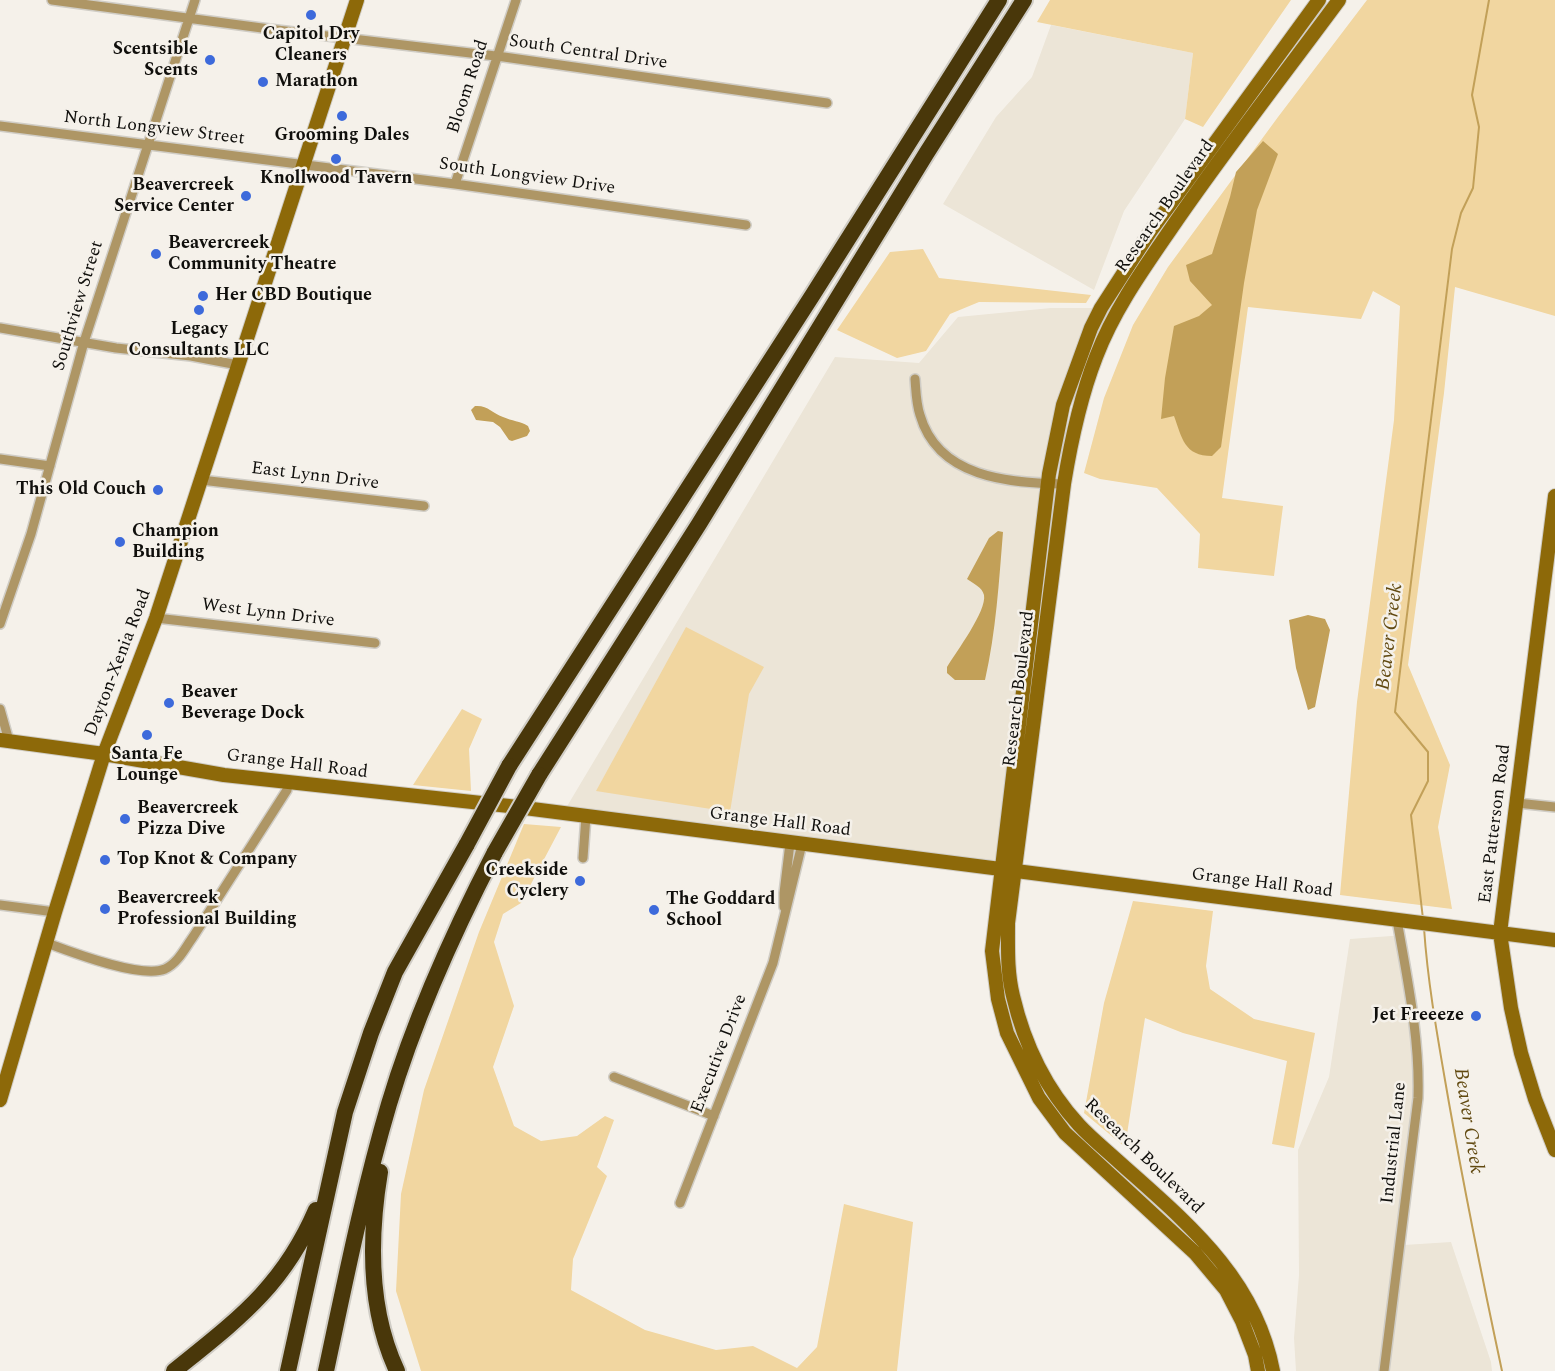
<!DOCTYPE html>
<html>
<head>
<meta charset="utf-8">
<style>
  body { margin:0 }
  canvas { display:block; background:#f5f1ea }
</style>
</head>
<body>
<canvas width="1555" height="1371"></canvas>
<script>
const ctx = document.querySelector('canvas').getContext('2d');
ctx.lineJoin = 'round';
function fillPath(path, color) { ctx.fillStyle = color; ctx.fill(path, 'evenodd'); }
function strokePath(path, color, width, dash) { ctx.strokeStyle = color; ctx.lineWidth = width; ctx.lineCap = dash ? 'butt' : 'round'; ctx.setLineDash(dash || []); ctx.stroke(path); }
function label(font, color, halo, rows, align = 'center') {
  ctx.font = font + ' Spectral,serif'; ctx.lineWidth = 5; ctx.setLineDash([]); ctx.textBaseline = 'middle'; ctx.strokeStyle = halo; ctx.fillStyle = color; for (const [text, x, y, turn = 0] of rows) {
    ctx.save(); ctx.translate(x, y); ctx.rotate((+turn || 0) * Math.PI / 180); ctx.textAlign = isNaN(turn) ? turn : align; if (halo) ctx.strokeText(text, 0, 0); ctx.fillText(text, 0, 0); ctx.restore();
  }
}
const built = new Path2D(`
  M1051 25 1193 53 1185 119 1124 211 1094 290 943 204 996 117 1032 77Z
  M1051 308H1101L1063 405 1002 869 563 813 835 357 919 363 958 317Z
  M1405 935 1424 1068 1404 1245 1451 1242 1491 1362 1492 1371H1296L1294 1338 1299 1275 1298 1150 1329 1077 1350 939Z`);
const green = new Path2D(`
  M1050 0H1291L1203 127 1185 119 1193 53 1037 22Z
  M1367 0H1555V316L1455 287 1444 393 1408 665 1450 765 1438 827 1452 909 1340 895 1357 702 1394 420 1400 306 1373 291 1361 319 1248 307 1222 498 1283 506 1274 576 1198 568 1200 534 1157 488 1100 479 1084 473 1104 398 1133 325 1168 267 1278 117Z
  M923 249 939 278 1091 295 1086 303 979 302 950 314 926 351 897 358 837 330 890 252Z
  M686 627 764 667 749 694 730 812 596 791Z
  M462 709 482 719 469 749 471 791 413 785Z
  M524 824 561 827 521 903 503 914 494 942 514 1006 493 1067 514 1126 541 1141 577 1136 605 1116 614 1120 597 1167 607 1176 573 1259 571 1290 645 1330 716 1350 753 1346 797 1368 817 1347 844 1204 913 1222 897 1371H421L396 1291 401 1194 424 1090 479 932Z
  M1133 901 1213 911 1206 966 1210 989 1254 1019 1315 1033 1294 1148 1272 1144 1287 1061 1183 1033 1145 1018 1125 1147 1084 1113 1104 1003Z`);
const water = new Path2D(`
  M1263 141 1278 154 1257 210 1244 283 1221 447 1212 456C1184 456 1182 438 1174 416L1161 419 1165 378 1174 326 1199 316 1212 305 1190 281 1186 265 1212 254 1230 197 1236 172Z
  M475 406C488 405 492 413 503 417 512 421 520 421 528 426L530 431 527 436 512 441 509 440 500 427 493 422 476 420 471 410Z
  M998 531 1003 532C999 581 996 632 985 680H955L947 673V667C956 652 987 611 984 595 982 587 974 584 967 579L989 538Z
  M1308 615 1325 619 1330 630 1315 707 1308 710 1296 668 1289 620Z`);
const stream = new Path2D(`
  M1423 919 1411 815 1428 781V752L1395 712 1452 249 1461 213 1473 188 1479 127 1472 95 1489 0
  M1424 928C1428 987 1439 1045 1449 1103 1465 1193 1483 1282 1502 1371`);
const street = new Path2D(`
  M52 0 277 30 504 57 827 103
  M0 126 455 184 746 225
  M455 184 516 0
  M0 328 116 348 191 356 238 365
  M915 379C916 391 916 403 920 415 938 478 1009 483 1064 484
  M0 459 50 466
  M201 480 424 506
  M156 618 375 643
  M0 624 31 534 84 342 195 0
  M0 709 9 741
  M1517 803 1555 807
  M583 858 586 816
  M0 905 55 912
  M784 907V893L790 843
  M47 943C71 952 141 979 165 969 178 963 185 948 193 937L287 790 288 783
  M614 1077 714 1116
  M680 1203 773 963 802 844
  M1384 1371 1418 1098C1420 1038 1407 978 1397 920`);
const secondary = new Path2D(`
  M1555 496 1500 933 1511 1008 1521 1053 1535 1099 1555 1150
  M0 740 104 754 224 775 509 806 1555 940
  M0 1100 55 912 104 754 156 618 357 0
  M1258 1371 1255 1355 1242 1321 1226 1290 1195 1253 1065 1133 1039 1098 1007 1033 998 999 992 951 1049 474 1063 405 1091 328 1101 308 1150 232 1319 0
  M1273 1371C1255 1277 1186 1222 1119 1162 1106 1150 1091 1138 1079 1125 1046 1089 1024 1043 1013 996 1007 972 1008 948 1008 923L1064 484C1071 441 1080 398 1096 357 1115 307 1147 264 1177 220 1229 145 1285 73 1339 0`);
const highway = new Path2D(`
  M509 766 812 296 999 0
  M539 775 699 524 926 154 1024 0
  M380 1172C369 1238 368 1309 397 1371
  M174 1371C237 1320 283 1287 316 1210
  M288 1371 345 1112 371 1033 395 972 467 844
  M326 1371C345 1282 363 1192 389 1104 415 1017 453 933 495 852`);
const highwayBridge = new Path2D(`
  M467 844 509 766
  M495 852 539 775`);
const markers = [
  [311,15,6,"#3d6adb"],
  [210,60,6,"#3d6adb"],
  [263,82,6,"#3d6adb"],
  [342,116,6,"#3d6adb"],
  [336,159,6,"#3d6adb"],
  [246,196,6,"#3d6adb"],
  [156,254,6,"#3d6adb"],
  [203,296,6,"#3d6adb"],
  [199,310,6,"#3d6adb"],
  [158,490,6,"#3d6adb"],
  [120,542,6,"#3d6adb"],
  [169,703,6,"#3d6adb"],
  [147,735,6,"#3d6adb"],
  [125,819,6,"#3d6adb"],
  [105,860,6,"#3d6adb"],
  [580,881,6,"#3d6adb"],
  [105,909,6,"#3d6adb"],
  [654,910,6,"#3d6adb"],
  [1476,1016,6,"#3d6adb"]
];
const poiNames = [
  ["Capitol Dry",311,35,"center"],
  ["Cleaners",311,56,"center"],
  ["Scentsible",198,50,"right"],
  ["Scents",198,71,"right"],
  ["Marathon",275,82],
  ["Grooming Dales",342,136,"center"],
  ["Knollwood Tavern",336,179,"center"],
  ["Beavercreek",234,186,"right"],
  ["Service Center",234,207,"right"],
  ["Beavercreek",168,244],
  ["Community Theatre",168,265],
  ["Her CBD Boutique",215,296],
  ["Legacy",199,330,"center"],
  ["Consultants LLC",199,351,"center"],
  ["This Old Couch",146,490,"right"],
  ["Champion",132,532],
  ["Building",132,553],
  ["Beaver",181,693],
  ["Beverage Dock",181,714],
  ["Santa Fe",147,755,"center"],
  ["Lounge",147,776,"center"],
  ["Beavercreek",137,809],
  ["Pizza Dive",137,830],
  ["Top Knot & Company",117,860],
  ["Creekside",568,871,"right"],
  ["Cyclery",568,892,"right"],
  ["Beavercreek",117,899],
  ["Professional Building",117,920],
  ["The Goddard",666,900],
  ["School",666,921],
  ["Jet Freeeze",1464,1016,"right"]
];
const streetNames = [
  ["South Central Drive",588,53,8],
  ["Bloom Road",469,87,-72],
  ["North Longview Street",154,129,7],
  ["South Longview Drive",527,177,8],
  ["Research Boulevard",1166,207,-55],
  ["Southview Street",79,306,-73],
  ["East Lynn Drive",315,477,7],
  ["West Lynn Drive",268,614,7],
  ["Dayton-Xenia Road",119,663,-69],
  ["Research Boulevard",1020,689,-83],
  ["Grange Hall Road",297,765,7],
  ["Grange Hall Road",780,823,7],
  ["East Patterson Road",1496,824,-83],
  ["Grange Hall Road",1262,884,7],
  ["Executive Drive",720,1054,-69],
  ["Industrial Lane",1395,1143,-84],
  ["Research Boulevard",1143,1157,44]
];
const waterNames = [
  ["Beaver Creek",1391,637,-83],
  ["Beaver Creek",1467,1121,81]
];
fillPath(built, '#ece5d7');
fillPath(green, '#f1d6a0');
fillPath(water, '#c2a058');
strokePath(stream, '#c2a058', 2);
strokePath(street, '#d0cdc6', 12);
strokePath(secondary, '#d0cdc6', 16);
strokePath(highway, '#d0cdc6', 20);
strokePath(street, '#ae9665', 9);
strokePath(secondary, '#8d6909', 14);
strokePath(highway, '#49370a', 16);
strokePath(highwayBridge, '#d0cdc6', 20, []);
strokePath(highwayBridge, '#49370a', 16);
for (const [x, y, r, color] of markers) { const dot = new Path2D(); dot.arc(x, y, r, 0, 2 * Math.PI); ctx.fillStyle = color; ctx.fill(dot); strokePath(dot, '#f5f1ea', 2); }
label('bold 18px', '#100f0c', '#f5f1ea', poiNames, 'left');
label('18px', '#100f0c', '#f5f1ea', streetNames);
label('italic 20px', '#614910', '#f5f1ea', waterNames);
</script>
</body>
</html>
